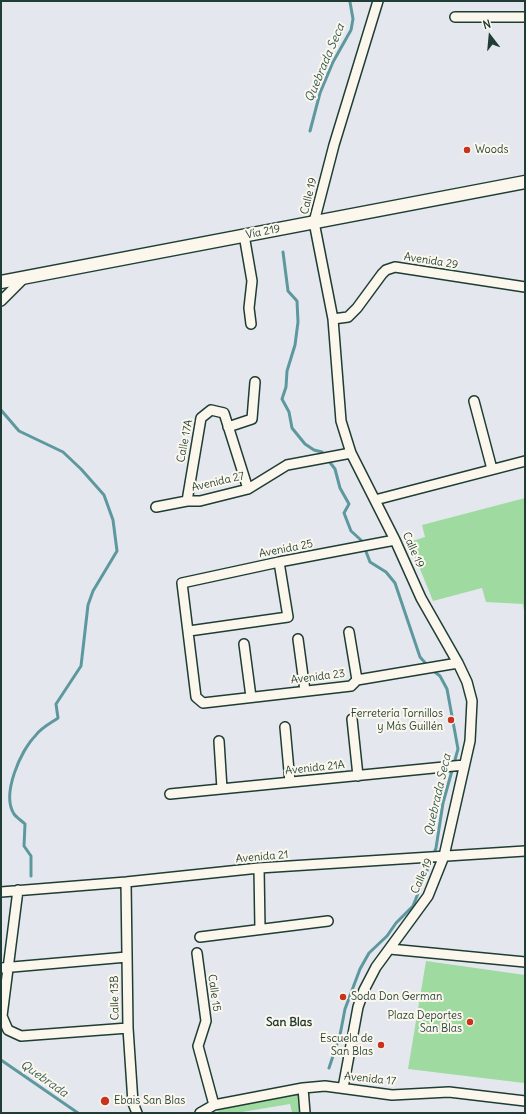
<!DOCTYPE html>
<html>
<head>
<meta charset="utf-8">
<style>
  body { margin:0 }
  #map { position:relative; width:526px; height:1114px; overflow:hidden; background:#e4e8ee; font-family:Delius,sans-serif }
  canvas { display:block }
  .frame { position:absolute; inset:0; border:2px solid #1f3d34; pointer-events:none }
  .north { position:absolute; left:470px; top:16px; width:40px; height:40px; -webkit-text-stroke:3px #fbf7ec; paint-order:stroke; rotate:344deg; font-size:11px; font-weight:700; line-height:16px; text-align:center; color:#1f3d34 }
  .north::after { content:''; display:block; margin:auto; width:14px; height:18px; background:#1f3d34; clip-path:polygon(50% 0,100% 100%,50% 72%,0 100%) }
</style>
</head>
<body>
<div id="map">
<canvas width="526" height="1114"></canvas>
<div class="frame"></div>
<div class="north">N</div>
</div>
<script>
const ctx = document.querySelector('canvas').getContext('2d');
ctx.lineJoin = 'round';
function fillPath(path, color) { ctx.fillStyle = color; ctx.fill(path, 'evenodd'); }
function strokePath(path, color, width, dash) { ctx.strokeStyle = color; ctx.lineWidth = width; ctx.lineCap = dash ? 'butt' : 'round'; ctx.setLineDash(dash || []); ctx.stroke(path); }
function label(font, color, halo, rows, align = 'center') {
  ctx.font = font + ' Delius,sans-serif'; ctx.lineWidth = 4; ctx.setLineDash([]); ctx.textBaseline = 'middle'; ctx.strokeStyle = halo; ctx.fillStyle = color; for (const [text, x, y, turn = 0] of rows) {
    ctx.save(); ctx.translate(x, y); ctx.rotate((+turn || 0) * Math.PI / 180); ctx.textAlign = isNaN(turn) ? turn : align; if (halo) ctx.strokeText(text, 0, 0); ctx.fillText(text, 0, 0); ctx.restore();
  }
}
const green = new Path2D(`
  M525 498V618L523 604 486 602 482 588 433 601 409 542 425 537 422 525Z
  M426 961 525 975 524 1083 408 1069Z
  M298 1093 300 1113H292L290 1104 236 1113H219L218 1110Z`);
const stream = new Path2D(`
  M310 131 320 93 333 62 351 30 353 19 350 2
  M283 252 288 291 297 301 298 322 295 345 287 371 286 387 282 399 289 412 292 428 305 444 314 450 322 452 335 469 340 488 349 504 344 513 351 531 362 541 370 562 386 572 395 583 420 657 428 666
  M1 410 19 431 63 452 81 469 104 495 113 520 117 551 93 591 88 605 81 666 56 704 58 718C51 723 41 728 36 735 21 750 1 794 14 814 17 818 22 821 25 824L24 846 31 856V876
  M1 1060 78 1113
  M329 1068 340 1035 345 1009 360 969 369 953 387 936 396 923 413 906 436 848 443 803 458 749 447 689 440 676 432 670`);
const minor = new Path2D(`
  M455 17H525
  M244 235 252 281 249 308 251 324
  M1 301 24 278
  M333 319 348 317 357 308 382 274 386 270 395 267 525 287
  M474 401 492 469
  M228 427 252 419 255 382
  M375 500 525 461
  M187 501 201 418 211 410 224 413 248 489
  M156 507 187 501H200L248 489 287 465 351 453
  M395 540 279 562 182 583 196 697 203 703 351 686 357 680 458 663
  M189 631 288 617 279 562
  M349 632 357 680
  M298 639 305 691
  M244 644 251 697
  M352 719 358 776
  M285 727 290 782
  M219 741 222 789
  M170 794 464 765
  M259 868 260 929
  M126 882 128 1028 133 1103 137 1113
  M18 890 2 1016 8 1030 21 1036 128 1028
  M1 892 126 882 259 868 525 851
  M200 937 328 921
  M390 949 525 962
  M197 953 206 1021 198 1046 214 1105
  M1 968 127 957
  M303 1088 305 1113
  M343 1088 358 1007 364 990 376 967 428 896 444 856 470 741 472 701 467 682 458 663 421 598 395 540 351 453 341 421 333 319 314 222 334 145 378 1
  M200 1113 214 1105 303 1088 325 1086 392 1095 449 1092 525 1101`);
const secondary = new Path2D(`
  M1 282 525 182`);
const markers = [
  [467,150,4,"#c8321e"],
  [451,720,4,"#c8321e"],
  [343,997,4,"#c8321e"],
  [470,1022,4,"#c8321e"],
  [381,1045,4,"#c8321e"],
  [105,1101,5,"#c8321e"]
];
const poiNames = [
  ["Woods",475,150],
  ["Ferretería Tornillos",443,714,"right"],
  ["y Más Guillén",443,727,"right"],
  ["Soda Don German",351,997],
  ["Plaza Deportes",462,1016,"right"],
  ["San Blas",462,1029,"right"],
  ["Escuela de",373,1039,"right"],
  ["San Blas",373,1052,"right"],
  ["Ebais San Blas",114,1101]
];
const streetNames = [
  ["Calle 19",309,196,-76],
  ["Vía 219",263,232,-11],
  ["Avenida 29",431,261,9],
  ["Calle 17A",185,441,-79],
  ["Avenida 27",218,482,-13],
  ["Avenida 25",286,549,-11],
  ["Calle 19",413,550,66],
  ["Avenida 23",318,677,-7],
  ["Avenida 21A",315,768,-6],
  ["Avenida 21",262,857,-5],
  ["Calle 19",422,876,-66],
  ["Calle 15",214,993,82],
  ["Calle 13B",115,998,-91],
  ["Avenida 17",370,1079,6]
];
const waterNames = [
  ["Quebrada Seca",325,63,-67],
  ["Quebrada Seca",438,795,-77],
  ["Quebrada",44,1079,35]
];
const neighbourhoodNames = [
  ["San Blas",289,1023]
];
fillPath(green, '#9fdaa0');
strokePath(stream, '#5e989f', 3);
strokePath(minor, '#1f3d34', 12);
strokePath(secondary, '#1f3d34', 15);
strokePath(minor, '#fbf7ec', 9);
strokePath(secondary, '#fbf7ec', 12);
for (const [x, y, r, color] of markers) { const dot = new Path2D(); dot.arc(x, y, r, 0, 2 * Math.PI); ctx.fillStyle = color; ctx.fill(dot); strokePath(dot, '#fbf7ec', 1.5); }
label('11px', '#1f3d34', '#fbf7ec', poiNames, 'left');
label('11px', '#1f3d34', '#fbf7ec', streetNames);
label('italic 12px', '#345b58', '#fbf7ec', waterNames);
label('bold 12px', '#1f3d34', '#fbf7ec', neighbourhoodNames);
</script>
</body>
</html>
